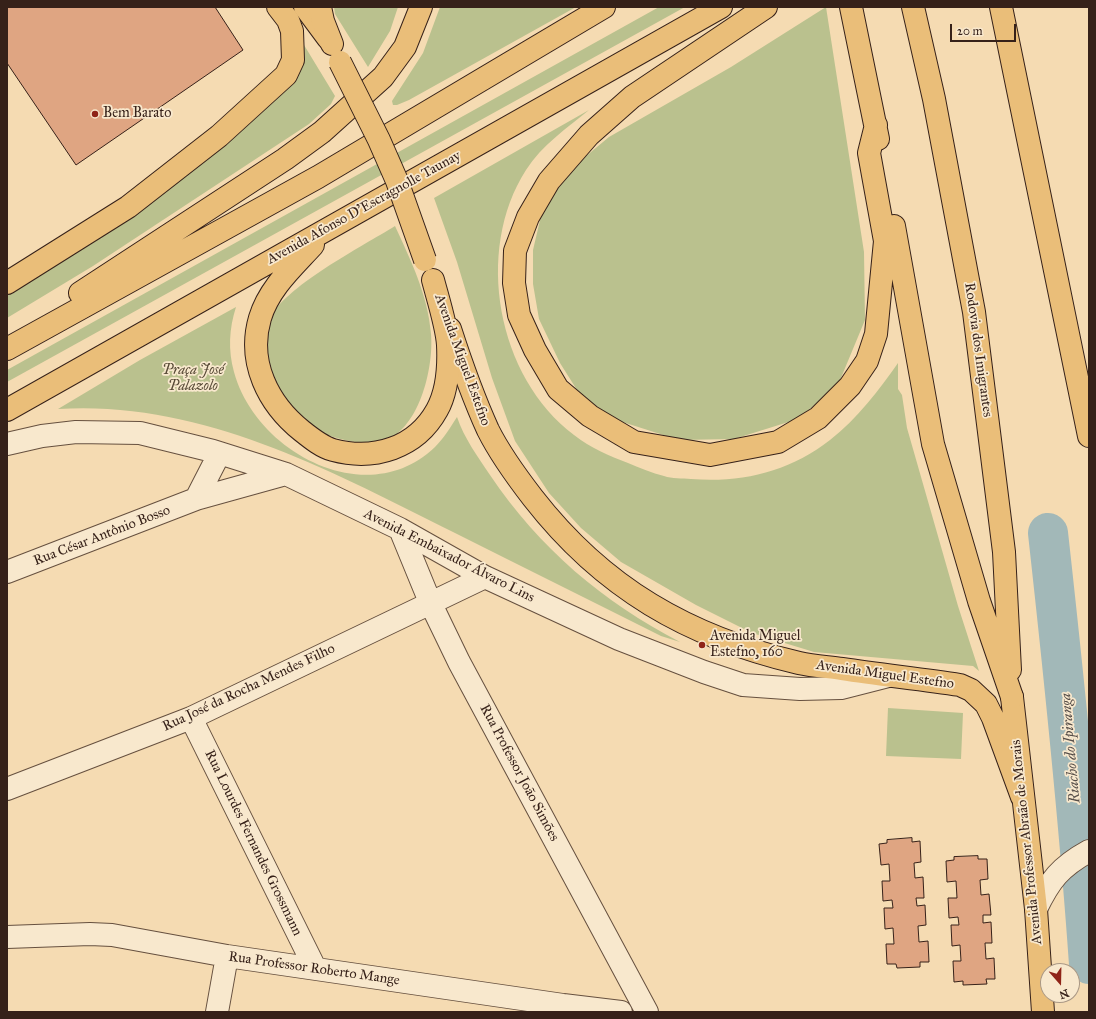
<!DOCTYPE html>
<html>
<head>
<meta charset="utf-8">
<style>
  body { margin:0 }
  #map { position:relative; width:1096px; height:1019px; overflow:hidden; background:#f5dbb2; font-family:"IM FELL Great Primer",serif }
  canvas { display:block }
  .frame { position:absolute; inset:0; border:8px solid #362119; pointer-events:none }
  .north { position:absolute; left:1040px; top:963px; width:40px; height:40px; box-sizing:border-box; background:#f8e8cd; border:1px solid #aa9885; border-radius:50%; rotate:160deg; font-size:11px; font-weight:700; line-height:16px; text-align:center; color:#362119 }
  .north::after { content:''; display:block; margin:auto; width:14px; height:18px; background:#8f2418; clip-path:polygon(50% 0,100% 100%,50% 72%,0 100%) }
  .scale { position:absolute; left:950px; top:24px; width:66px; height:18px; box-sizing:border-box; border:2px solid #362119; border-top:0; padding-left:5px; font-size:12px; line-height:14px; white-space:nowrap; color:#362119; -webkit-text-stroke:3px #f8e8cd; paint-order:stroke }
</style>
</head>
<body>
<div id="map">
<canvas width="1096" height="1019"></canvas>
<div class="frame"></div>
<div class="north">N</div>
<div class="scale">20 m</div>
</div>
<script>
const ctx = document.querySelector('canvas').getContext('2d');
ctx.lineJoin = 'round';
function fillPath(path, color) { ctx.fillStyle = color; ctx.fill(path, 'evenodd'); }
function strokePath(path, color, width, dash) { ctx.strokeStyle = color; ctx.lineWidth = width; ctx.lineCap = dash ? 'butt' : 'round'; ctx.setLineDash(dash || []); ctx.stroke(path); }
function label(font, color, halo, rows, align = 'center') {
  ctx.font = font + ' "IM FELL Great Primer",serif'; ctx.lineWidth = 3.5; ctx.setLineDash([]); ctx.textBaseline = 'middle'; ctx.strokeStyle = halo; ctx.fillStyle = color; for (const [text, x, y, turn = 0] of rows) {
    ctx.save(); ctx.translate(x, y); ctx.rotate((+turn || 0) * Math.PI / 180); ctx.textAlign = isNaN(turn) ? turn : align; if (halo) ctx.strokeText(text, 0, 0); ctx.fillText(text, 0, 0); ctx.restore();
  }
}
const green = new Path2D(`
  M334 7H398L390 31 368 67 335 14Z
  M440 7H576L409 100 397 105H393L392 101 423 53Z
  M659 7H685L7 382V370Z
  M826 7 864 252 865 320 838 385 798 419 734 439 679 440 610 418 577 390 560 363 539 319 533 284V250L541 216 567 172 609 137 731 67Z
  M304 45 335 96 331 104 309 124 93 266 7 318V289L302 61Z
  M589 110C567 128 542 145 526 170 474 251 497 377 574 435 591 448 609 456 628 463 640 468 652 473 664 476 672 479 682 478 691 479 742 483 789 472 830 440 857 419 879 390 898 363V389L902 395 907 428 958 606 979 671 973 666 814 652 752 633 696 605 621 562 581 528 549 493 515 441 492 378 457 262 434 198Z
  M395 226C411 261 428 295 431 334 434 368 419 432 381 442 363 447 323 436 308 426 300 421 291 413 285 406 278 400 276 385 272 376 269 368 262 356 262 347 262 341 265 327 268 321 283 287 363 246 395 226Z
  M236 307C229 329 228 350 234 372 256 453 368 512 435 447 444 438 450 428 457 417 464 438 478 457 490 475 539 548 603 602 680 642L661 636C592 601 522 567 453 532 329 470 201 400 58 409L140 360Z
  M888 708 963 713 961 759 886 756Z`);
const river = new Path2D(`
  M1048 533C1064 677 1079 820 1089 964`);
const building = new Path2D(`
  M7 7H215L243 50 76 165 7 63Z
  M912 838V842L920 841 921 862 914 863 915 878 923 877 924 898H916L917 906 925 905 926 925 918 926 919 942 928 941 929 962H920V967L897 968 896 964H887L886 944H894L893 928 885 929 884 908H893L892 900 883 901 882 881H890L889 864 881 865 879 844 887 843V840Z
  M978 856V859H987L988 879 980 880 981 895 989 894 991 915H983V923L991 922 992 943H985L986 959 994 958 995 979H986L987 984 963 985V981L954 982 953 961H961L960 945 952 946 951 925H959L958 917 949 918 948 898H957L956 881 947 882 946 861 954 860V857Z`);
const minor = new Path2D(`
  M7 444 42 436 76 432 140 433 213 451 286 474 400 529 485 577 619 639 704 672 743 685 800 689 841 688 888 676
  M196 499 215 462 213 451
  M400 529 430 602 459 662 647 1012
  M7 572 196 499 286 474
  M191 718 315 968
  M7 789 191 718 485 577
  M1036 909C1050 880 1060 867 1089 851
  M7 937 90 934 112 935 227 956 563 1005 621 1012
  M217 1012 227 956`);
const major = new Path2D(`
  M305 7 328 38
  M450 329C461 363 473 397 488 430 500 454 516 476 533 498 603 588 688 637 799 663 813 666 828 667 842 669 881 675 921 679 960 685L971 690 986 704 993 718 1022 797
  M1012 697 1036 909 1043 1012`);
const highway = new Path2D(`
  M320 7 323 21 332 44
  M766 7 632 97 589 135 549 181 528 217 515 251 514 283 519 315 535 350 558 389 590 416 634 442 710 455 778 442 818 418 850 386 867 361 876 334 885 241 869 153 876 125
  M851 7 878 139
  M913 7 934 99 974 312 1004 552 1010 670
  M1001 7 1089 436
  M894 226 933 444 979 601 1012 697
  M313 245C293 267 269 288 260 318 247 362 268 404 302 431 312 439 322 447 333 450 374 461 416 448 437 410 447 392 449 366 448 345 447 327 438 299 433 280
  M7 283 128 207 219 136 286 75 293 60 292 31 288 20 278 7
  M80 293 285 159 322 132 383 77 405 47 421 7
  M7 349 318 177 604 7
  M7 410 721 7`);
const majorBridge = new Path2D(`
  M340 62 379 140 397 181 425 260`);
const markers = [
  [95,114,4,"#8f2418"],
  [702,645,4,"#8f2418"]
];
const poiNames = [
  ["Bem Barato",103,114],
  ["Avenida Miguel",710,637],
  ["Estefno, 160",710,653]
];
const streetNames = [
  ["Avenida Afonso D'Escragnolle Taunay",364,208,-29],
  ["Rodovia dos Imigrantes",978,350,82],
  ["Avenida Miguel Estefno",462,360,70],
  ["Rua César Antônio Bosso",102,536,-21],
  ["Avenida Embaixador Álvaro Lins",449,556,27],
  ["Avenida Miguel Estefno",885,675,8],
  ["Rua José da Rocha Mendes Filho",249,688,-25],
  ["Rua Professor João Simões",519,773,62],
  ["Avenida Professor Abraão de Morais",1027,842,-96],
  ["Rua Lourdes Fernandes Grossmann",253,843,64],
  ["Rua Professor Roberto Mange",314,969,8]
];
const parkNames = [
  ["Praça José",193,371],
  ["Palazolo",193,387]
];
const waterNames = [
  ["Riacho do Ipiranga",1071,748,-95]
];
fillPath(green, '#bac18e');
strokePath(river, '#a2b8b8', 40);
fillPath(building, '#dfa582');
strokePath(building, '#362119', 1);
strokePath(minor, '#66503f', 24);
strokePath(major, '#362119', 24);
strokePath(highway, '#362119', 24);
strokePath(minor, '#f8e8cd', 22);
strokePath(major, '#eabe79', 22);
strokePath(highway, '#eabe79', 22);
strokePath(majorBridge, '#362119', 24, []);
strokePath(majorBridge, '#eabe79', 22);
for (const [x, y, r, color] of markers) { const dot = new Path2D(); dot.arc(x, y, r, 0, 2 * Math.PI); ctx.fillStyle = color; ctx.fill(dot); strokePath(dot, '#f8e8cd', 1.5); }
label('14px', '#362119', '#f8e8cd', poiNames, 'left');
label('14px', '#362119', '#f8e8cd', streetNames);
label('italic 14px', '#574936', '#f8e8cd', parkNames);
label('italic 15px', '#564e49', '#f8e8cd', waterNames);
</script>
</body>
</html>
